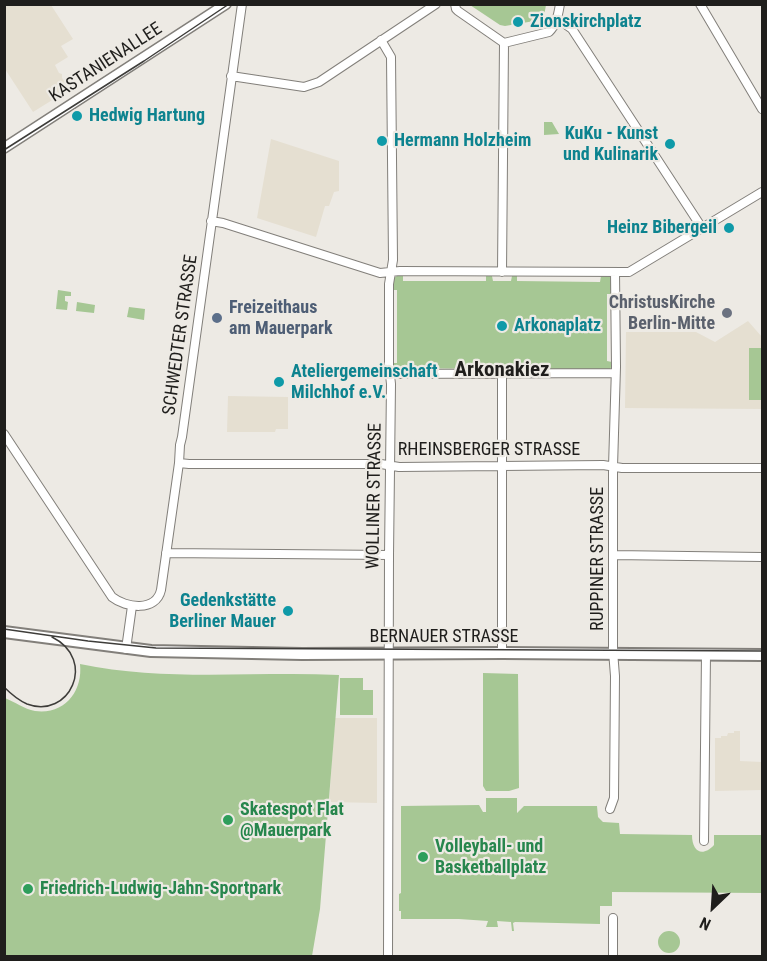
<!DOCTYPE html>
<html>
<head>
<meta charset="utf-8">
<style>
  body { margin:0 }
  #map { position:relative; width:767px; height:961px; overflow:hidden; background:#edeae4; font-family:"Roboto Condensed",sans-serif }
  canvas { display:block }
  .frame { position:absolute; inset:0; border:6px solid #1f1e1c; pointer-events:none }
  .north { position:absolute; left:683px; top:877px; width:60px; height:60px; -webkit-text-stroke:4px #edeae4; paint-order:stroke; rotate:205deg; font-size:16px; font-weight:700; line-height:24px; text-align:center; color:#1f1e1c }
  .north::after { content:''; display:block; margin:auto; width:21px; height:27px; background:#1f1e1c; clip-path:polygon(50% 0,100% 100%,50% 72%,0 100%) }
</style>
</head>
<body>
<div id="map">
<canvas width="767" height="961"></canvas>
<div class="frame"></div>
<div class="north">N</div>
</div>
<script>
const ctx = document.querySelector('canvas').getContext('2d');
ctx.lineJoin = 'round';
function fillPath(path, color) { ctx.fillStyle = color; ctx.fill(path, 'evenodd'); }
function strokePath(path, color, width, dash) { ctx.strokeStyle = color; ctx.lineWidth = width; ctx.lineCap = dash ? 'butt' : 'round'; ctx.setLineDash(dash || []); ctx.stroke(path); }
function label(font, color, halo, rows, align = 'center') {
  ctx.font = font + ' "Roboto Condensed",sans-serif'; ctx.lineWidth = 4.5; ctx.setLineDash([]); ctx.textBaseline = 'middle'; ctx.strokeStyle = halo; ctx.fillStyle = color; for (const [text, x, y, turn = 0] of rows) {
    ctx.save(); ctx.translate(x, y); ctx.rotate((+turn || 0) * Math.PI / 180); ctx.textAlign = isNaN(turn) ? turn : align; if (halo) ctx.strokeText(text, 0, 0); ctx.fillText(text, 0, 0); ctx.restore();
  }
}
const built = new Path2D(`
  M4 5H51L73 39 61 46 68 57 55 65 59 73 62 74V78L70 89 33 112 5 69Z
  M271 139 339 161V191L334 192 329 206H325L316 237 257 218Z
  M748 321 762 337V409L625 408 626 332H696L715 342Z
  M228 396 288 397V429H276L275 432H227Z
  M335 718H377V803L329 802Z
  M734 731H740V761L762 762V790L715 791V738H721V736H727L728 733H734Z`);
const green = new Path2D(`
  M470 5V4L546 5 544 16 540 20 505 26 500 25Z
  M552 122 559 134 544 135V122Z
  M403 275V281H486V276H492L493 281H511L512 276H517V281L600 282 601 276 608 275 611 277 612 294H607V361L612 362V366L610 369 607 370 395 368 392 366V363H397V290H391L392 279 397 276Z
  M58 290 71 292V296H65V301L68 302 67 310 56 309Z
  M77 302 95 305 94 313 76 311Z
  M129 307 145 309 144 320 127 317Z
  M749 348H762V400H749Z
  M80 664C165 682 253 671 339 675L320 909 312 956H5V698C15 702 24 709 35 711 65 715 83 691 80 664Z
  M483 673 518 674 519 788 509 791H486L483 786Z
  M340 678H363V690H373V715H340Z
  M486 798H517V813L524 806H597L598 817 603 822 619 823 620 834 692 835C692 851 702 858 714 845V835H762V893L612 892V906H600V924L515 922 513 923 514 931H512L511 922 497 921 498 927H486L488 921 459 919H401V911H399V894L401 893V806L479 805 483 812H486Z
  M658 942a11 11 0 1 1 22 0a11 11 0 1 1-22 0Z`);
const minor = new Path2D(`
  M455 4 456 9 458 11 504 43 549 32C557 24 558 15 560 4
  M700 4 762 109
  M557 20 565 24 572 29 702 228
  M381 40 391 57 393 260 389 284V366L391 384 389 555 388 956
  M231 76 304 87 319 82 436 4
  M211 221 223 223 380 273 400 271 623 272H629L762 192
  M502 272 504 43
  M390 374 615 373
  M4 434 112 597C126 608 156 612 161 590L179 463 180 445 182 437 242 4
  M179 463 189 464H381L399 467 603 465 622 468H762
  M166 553 389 555
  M613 555 762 557
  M126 649 132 606
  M502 653V373
  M610 809 614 798 615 676 613 651V467L616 367 615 272
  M704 841 706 654
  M613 918V956`);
const tertiary = new Path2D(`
  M4 148 226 4`);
const secondary = new Path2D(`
  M4 632 151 651 302 654 502 653 762 655`);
const tram = new Path2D(`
  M4 150 144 61 229 4
  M4 629 88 641 156 648 762 651
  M4 687C11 694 18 700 27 704 69 720 98 660 52 637`);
const markers = [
  [518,22,6,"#0f9aa8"],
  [77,116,6,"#0f9aa8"],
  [382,141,6,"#0f9aa8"],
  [670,144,6,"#0f9aa8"],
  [729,228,6,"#0f9aa8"],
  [727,313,6,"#6b7280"],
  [217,318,6,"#5c6f8a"],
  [502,326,6,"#0f9aa8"],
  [279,382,6,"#0f9aa8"],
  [288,611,6,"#0f9aa8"],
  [228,820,6,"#2e9e5b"],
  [423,857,6,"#2e9e5b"],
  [28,889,6,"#2e9e5b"]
];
const cultureNames = [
  ["Zionskirchplatz",530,22],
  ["Hedwig Hartung",89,116],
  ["KuKu - Kunst",658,134,"right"],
  ["und Kulinarik",658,155,"right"],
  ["Hermann Holzheim",394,141],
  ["Heinz Bibergeil",717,228,"right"],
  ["Arkonaplatz",514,326],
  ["Ateliergemeinschaft",291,372],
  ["Milchhof e.V.",291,393],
  ["Gedenkstätte",276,601,"right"],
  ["Berliner Mauer",276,622,"right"]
];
const streetNames = [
  ["KASTANIENALLEE",106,63,-33],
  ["SCHWEDTER STRASSE",181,335,-82],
  ["RHEINSBERGER STRASSE",489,450],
  ["WOLLINER STRASSE",375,496,-89],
  ["RUPPINER STRASSE",598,559,-90],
  ["BERNAUER STRASSE",444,637]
];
const worshipNames = [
  ["ChristusKirche",715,303],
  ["Berlin-Mitte",715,324]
];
const serviceNames = [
  ["Freizeithaus",229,308],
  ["am Mauerpark",229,329]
];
const leisureNames = [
  ["Skatespot Flat",240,810],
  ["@Mauerpark",240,831],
  ["Volleyball- und",435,847],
  ["Basketballplatz",435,868],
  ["Friedrich-Ludwig-Jahn-Sportpark",40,889]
];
const quarterNames = [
  ["Arkonakiez",502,371]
];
fillPath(built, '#e5dfd1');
fillPath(green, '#a6c794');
strokePath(minor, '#827f7a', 10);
strokePath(tertiary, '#827f7a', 12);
strokePath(secondary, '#827f7a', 14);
strokePath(minor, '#fff', 8);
strokePath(tertiary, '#fff', 9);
strokePath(secondary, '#fff', 10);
strokePath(tram, '#3e3d3a', 1.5);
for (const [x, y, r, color] of markers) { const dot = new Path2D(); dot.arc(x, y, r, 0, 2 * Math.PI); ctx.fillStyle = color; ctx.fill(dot); strokePath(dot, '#edeae4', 2); }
label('bold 18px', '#0d838f', '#edeae4', cultureNames, 'left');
label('18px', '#1f1e1c', '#edeae4', streetNames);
label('bold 18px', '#5b616d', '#edeae4', worshipNames, 'right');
label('bold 18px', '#4e5e75', '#edeae4', serviceNames, 'left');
label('bold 18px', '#27864d', '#edeae4', leisureNames, 'left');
label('bold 21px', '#1f1e1c', '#edeae4', quarterNames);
</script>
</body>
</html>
